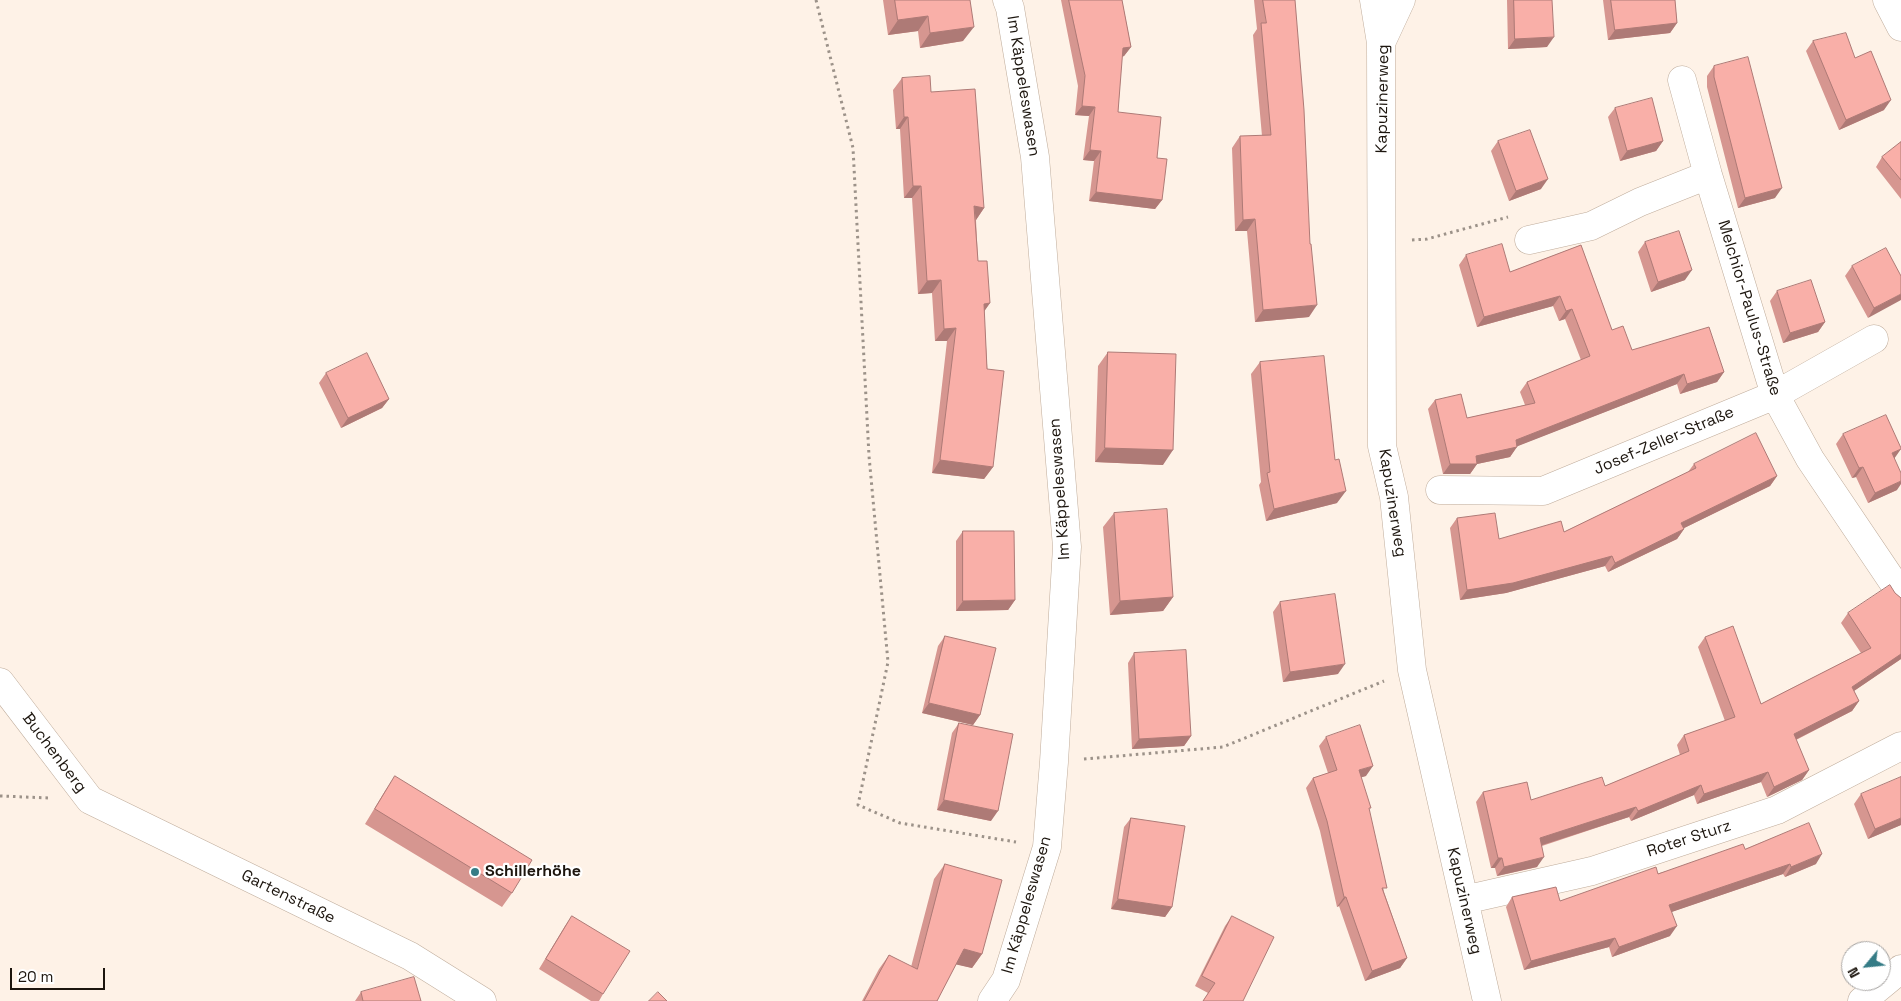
<!DOCTYPE html>
<html>
<head>
<meta charset="utf-8">
<style>
  body { margin:0 }
  #map { position:relative; width:1901px; height:1001px; overflow:hidden; background:#fef2e7; font-family:"Space Grotesk",sans-serif }
  canvas { display:block }
  .north { position:absolute; left:1841px; top:941px; width:50px; height:50px; box-sizing:border-box; background:#fff; border:1px solid #a4a19f; border-radius:50%; rotate:242deg; font-size:14px; font-weight:700; line-height:20px; text-align:center; color:#1c150e }
  .north::after { content:''; display:block; margin:auto; width:18px; height:22px; background:#357c86; clip-path:polygon(50% 0,100% 100%,50% 72%,0 100%) }
  .scale { position:absolute; left:10px; top:968px; width:95px; height:22px; box-sizing:border-box; border:2px solid #1c150e; border-top:0; padding-left:6px; font-size:15px; line-height:18px; white-space:nowrap; color:#1c150e; -webkit-text-stroke:4px #fff; paint-order:stroke }
</style>
</head>
<body>
<div id="map">
<canvas width="1901" height="1001"></canvas>
<div class="north">N</div>
<div class="scale">20 m</div>
</div>
<script>
const ctx = document.querySelector('canvas').getContext('2d');
ctx.lineJoin = 'round';
function strokePath(path, color, width, dash) { ctx.strokeStyle = color; ctx.lineWidth = width; ctx.lineCap = dash ? 'butt' : 'round'; ctx.setLineDash(dash || []); ctx.stroke(path); }
function fillPath(path, color) { ctx.fillStyle = color; ctx.fill(path, 'evenodd'); }
function label(font, color, halo, rows, align = 'center') {
  ctx.font = font + ' "Space Grotesk",sans-serif'; ctx.lineWidth = 4.5; ctx.setLineDash([]); ctx.textBaseline = 'middle'; ctx.strokeStyle = halo; ctx.fillStyle = color; for (const [text, x, y, turn = 0] of rows) {
    ctx.save(); ctx.translate(x, y); ctx.rotate((+turn || 0) * Math.PI / 180); ctx.textAlign = isNaN(turn) ? turn : align; if (halo) ctx.strokeText(text, 0, 0); ctx.fillText(text, 0, 0); ctx.restore();
  }
}
const path = new Path2D(`
  M816 0 853 148 869 456 888 662 858 805 900 823 1016 842
  M1412 240 1427 239 1508 217
  M1084 759 1223 747 1384 681
  M0 796 50 798`);
const minor = new Path2D(`
  M1374 0 1381 43
  M1401 0 1381 43 1382 446 1394 497 1412 670 1487 1001
  M1887 0 1901 27
  M1682 80 1708 175 1775 395 1810 459 1901 594
  M1529 240 1591 226 1640 202 1708 175
  M1440 490 1543 491 1775 395 1874 339
  M0 682 90 800 410 956 482 1001
  M1464 900 1592 871 1777 810 1901 746
  M992 1001 1006 980 1047 847 1054 762 1067 547 1035 157 1010 8 1007 0`);
const tertiary = new Path2D(`
  M1862 1001 1901 969`);
const wall = new Path2D(`
  M883 0H970L963 41 920 48 918 31 888 35Z
  M1061 0H1122L1131 47 1124 56 1122 57 1118 112 1157 158 1162 200 1155 209 1089 201 1094 161 1083 160 1089 116 1075 115 1078 86Z
  M1254 0H1295L1309 317 1255 322 1247 231H1235L1232 148 1240 136H1262L1253 35 1257 29Z
  M1507 0H1552L1547 47 1508 49Z
  M1603 0H1675L1677 23 1670 33 1608 40Z
  M1813 41 1855 58 1884 110 1839 130 1806 51Z
  M1714 66 1775 198 1738 208 1707 87V76Z
  M902 78 931 92 984 208 976 220 978 261 990 303 984 311 993 467 984 479 932 473 947 341H935L932 293 918 294 912 198H904L900 129H896L893 90Z
  M1615 108 1663 141 1656 151 1620 161 1608 117Z
  M1498 141 1541 189 1509 201 1491 151Z
  M1901 142V199L1876 167 1882 157Z
  M1645 242 1685 280 1651 292 1638 252Z
  M1581 245 1612 330 1632 350 1724 372 1717 382 1680 394 1677 384 1517 446 1510 457 1477 464 1470 474H1443L1428 409 1435 400 1467 418 1525 405 1520 392 1527 382 1581 360 1565 319 1559 321 1553 306 1477 327 1459 265 1466 255 1510 272Z
  M1852 266 1901 276 1868 318 1845 276Z
  M1777 291 1825 322 1818 332 1783 343 1770 301Z
  M1108 352 1163 465 1095 462 1098 366Z
  M1260 362 1335 460 1337 503 1266 521 1259 485 1261 482 1251 374Z
  M326 373 389 399 382 408 341 428 319 383Z
  M1843 434 1894 459 1897 490 1868 503 1856 477 1852 478 1836 444Z
  M1694 464 1777 476 1770 486 1684 528V529L1677 539 1608 572 1605 566 1506 593 1460 600 1450 528 1457 518 1499 539 1564 532 1688 472Z
  M1114 513 1173 597 1163 611 1110 615 1103 527Z
  M963 531 1015 600 1008 610 956 611V541Z
  M1895 593 1901 598V659L1854 691 1859 701 1852 711 1796 740 1809 770 1802 780 1767 797 1761 782 1697 804 1694 795 1631 821 1629 817 1542 846 1537 867 1497 876 1495 868H1491L1476 802 1483 792 1531 800 1605 786 1680 755 1677 745 1684 735 1725 721 1698 647 1705 637 1761 704 1861 653 1841 623 1848 613Z
  M1280 602 1338 674 1283 682 1273 612Z
  M945 636 980 715 973 725 922 713 938 646Z
  M1134 653 1191 736 1184 746 1132 749 1128 663Z
  M959 723 991 821 937 810 952 733Z
  M1326 737 1366 776 1361 777 1369 810 1384 892 1407 958 1400 968 1365 981 1339 906 1337 907 1320 831 1306 788 1313 778 1328 773 1319 746Z
  M395 776 512 893 502 907 365 824 385 791Z
  M1861 794 1901 825 1868 839 1854 804Z
  M1131 818 1172 907 1165 917 1111 909 1124 827Z
  M1745 849 1816 864 1785 877 1783 874 1671 912 1670 936 1612 957 1609 947 1524 970 1506 907 1512 897 1560 901Z
  M945 864 982 954 972 968 956 964 937 1001H862L879 969 889 955 911 967 934 879Z
  M572 916 603 994 599 1001H591L539 969 565 926Z
  M1232 916 1243 1001H1203L1208 993 1195 986 1225 926Z
  M361 992 421 1001H355Z`);
const shadedWall = new Path2D(`
  M928 16 918 31 888 35 898 20Z
  M1677 23 1670 33 1608 40 1615 30Z
  M974 27 963 41 920 48 930 33Z
  M1554 37 1547 47 1508 49 1515 39Z
  M1131 47 1124 56 1116 58 1123 48Z
  M1891 100 1884 110 1839 130 1846 120Z
  M1082 106 1095 107 1089 116 1075 115Z
  M904 117H908L900 129H896Z
  M1663 141 1656 151 1620 161 1627 151Z
  M1090 150 1101 151 1094 161 1083 160Z
  M1548 179 1541 189 1509 201 1516 191Z
  M913 186H921L912 198H904Z
  M1782 188 1775 198 1738 208 1745 198Z
  M1096 192 1162 200 1155 209 1089 201Z
  M974 206 984 208 976 220Z
  M1255 219 1247 231H1235L1243 220Z
  M1692 270 1685 280 1651 292 1658 282Z
  M941 280 932 293 918 294 927 281Z
  M1901 294V300L1868 318 1874 308Z
  M1560 296 1553 306 1477 327 1484 317Z
  M990 303 981 316 984 304Z
  M1317 305 1309 317 1255 322 1263 310Z
  M1572 309 1565 319 1559 321 1566 311Z
  M1825 322 1818 332 1783 343 1790 333Z
  M956 328 947 341H935L944 329Z
  M1724 372 1717 382 1680 394 1687 384Z
  M1684 374 1677 384 1513 448 1517 447 1510 457 1477 464 1470 474H1443L1450 464 1476 456 1516 440Z
  M389 399 382 408 341 428 348 418Z
  M1105 448 1173 450 1163 465 1095 462Z
  M1901 449 1894 459 1892 453Z
  M940 460 993 467 984 479 932 473Z
  M1863 467 1856 477 1852 478 1859 468Z
  M1777 476 1770 486 1674 533 1681 523Z
  M1901 481V484L1897 490 1868 503 1875 493Z
  M1346 491 1337 503 1266 521 1274 509Z
  M1684 529 1677 539 1608 572 1615 563Z
  M1612 556 1605 566 1506 593 1460 600 1467 590Z
  M1173 597 1163 611 1110 615 1120 601Z
  M1015 600 1008 610 956 611 963 601Z
  M1901 654V659L1845 697 1852 687Z
  M1345 664 1338 674 1283 682 1290 672Z
  M1859 701 1852 711 1787 744 1794 734Z
  M929 703 980 715 973 725 922 713Z
  M1191 736 1184 746 1132 749 1139 739Z
  M1373 766 1366 776 1352 780 1359 770Z
  M1809 770 1802 780 1767 797 1774 787Z
  M1768 772 1761 782 1697 804 1704 794Z
  M1701 785 1694 795 1631 821 1638 811Z
  M944 800 998 811 991 821 937 810Z
  M1636 807 1629 817 1533 848 1540 838Z
  M1901 818V825L1868 839 1875 829Z
  M1822 854 1816 864 1785 877 1791 867Z
  M1544 857 1537 867 1497 876 1504 867Z
  M1498 858H1502L1495 868H1491Z
  M1790 864 1783 874 1663 915 1669 905Z
  M1344 897H1346L1339 906 1337 907Z
  M1118 899 1172 907 1165 917 1111 909Z
  M1677 926 1670 936 1612 957 1619 947Z
  M1615 938 1609 947 1524 970 1531 961Z
  M964 949 982 954 972 968 954 964Z
  M1407 958 1400 968 1365 981 1372 971Z`);
const building = new Path2D(`
  M895 0H970L974 27 930 33 928 16 898 20Z
  M1069 0H1122L1131 47 1123 48 1118 112 1161 117 1157 158 1167 159 1162 200 1096 192 1101 151 1090 150 1095 107 1082 106 1085 76Z
  M1263 0H1295L1304 110 1310 244H1311L1317 305 1263 310 1255 219 1243 220 1240 136 1271 135 1261 23H1266Z
  M1514 0H1552L1554 37 1515 39Z
  M1611 0H1675L1677 23 1615 30Z
  M1846 33 1855 58 1871 51 1891 100 1846 120 1813 41Z
  M1748 57 1782 188 1745 198 1714 77V66Z
  M930 76 931 92 975 89 984 208 974 206 978 261H987L990 303 984 304 987 369 1004 371 993 467 940 460 956 328 944 329 941 280 927 281 921 186H913L908 117H904L902 78Z
  M1652 98 1663 141 1627 151 1615 108Z
  M1530 130 1548 179 1516 191 1498 141Z
  M1901 142V180L1882 157Z
  M1679 231 1692 270 1658 282 1645 242Z
  M1502 244 1510 272 1581 245 1612 330 1623 326 1632 350 1709 327 1724 372 1687 384 1684 374 1516 440 1517 447 1476 456 1477 464H1450L1435 400 1461 394 1467 418 1535 403 1527 382 1590 356 1572 309 1566 311 1560 296 1484 317 1466 255Z
  M1886 248 1901 276V294L1874 308 1852 266Z
  M1811 280 1825 322 1790 333 1777 291Z
  M1108 352 1176 354 1173 450 1105 448Z
  M367 353 389 399 348 418 326 373Z
  M1324 356 1335 460 1339 459 1346 491 1274 509 1267 473 1270 472 1260 362Z
  M1886 415 1901 448V449L1892 453 1901 473V481L1875 493 1863 467 1859 468 1843 434Z
  M1756 433 1777 476 1681 523 1684 529 1615 563 1612 556 1513 583 1467 590 1457 518 1495 513 1499 539 1561 521 1564 532 1696 468 1694 464Z
  M1167 509 1173 597 1120 601 1114 513Z
  M963 531H1014L1015 600 963 601Z
  M1890 585 1895 593 1901 598V654L1852 687 1859 701 1794 734 1809 770 1774 787 1768 772 1704 794 1701 785 1638 811 1636 807 1540 838 1544 857 1504 867 1502 858H1498L1483 792 1527 782 1531 800 1602 777 1605 786 1689 751 1684 735 1735 717 1705 637 1733 626 1761 704 1871 648 1848 613Z
  M1335 594 1345 664 1290 672 1280 602Z
  M945 636 996 648 980 715 929 703Z
  M1186 650 1191 736 1139 739 1134 653Z
  M959 723 1013 734 998 811 944 800Z
  M1360 725 1373 766 1359 770 1371 808H1369L1387 888H1382L1407 958 1372 971 1346 897H1344L1327 821 1313 778 1337 770 1326 737Z
  M395 776 532 860 512 893 375 809Z
  M1901 777V818L1875 829 1861 794Z
  M1131 818 1185 826 1172 907 1118 899Z
  M1809 823 1822 854 1791 867 1790 864 1669 905 1677 926 1619 947 1615 938 1531 961 1512 897 1556 887 1560 901 1656 867 1658 874 1743 844 1745 849Z
  M945 864 1002 880 982 954 964 949 937 1001H864L889 955 917 969Z
  M572 916 630 951 603 994 546 959Z
  M1232 916 1274 937 1243 1001H1203L1215 983 1202 976Z
  M414 977 421 1001H363L361 992Z
  M658 992 667 1001H649Z`);
const markers = [
  [475,872,5,"#357c86"]
];
const streetNames = [
  ["Im Käppeleswasen",1023,86,81],
  ["Kapuzinerweg",1383,99,-89],
  ["Melchior-Paulus-Straße",1749,308,73],
  ["Josef-Zeller-Straße",1664,441,-23],
  ["Im Käppeleswasen",1060,489,-94],
  ["Kapuzinerweg",1392,503,81],
  ["Buchenberg",54,753,53],
  ["Roter Sturz",1689,839,-18],
  ["Gartenstraße",288,897,26],
  ["Kapuzinerweg",1464,901,77],
  ["Im Käppeleswasen",1027,905,-74]
];
const poiNames = [
  ["Schillerhöhe",485,872]
];
strokePath(minor, '#bfac9b', 29);
strokePath(tertiary, '#bfac9b', 29);
strokePath(path, '#9c9289', 3, [2.5, 4]);
strokePath(minor, '#fff', 28);
strokePath(tertiary, '#fff', 28);
fillPath(wall, '#d69690');
fillPath(shadedWall, '#ae7a76');
fillPath(building, '#f9afa8');
strokePath(building, '#ae7a76', 1);
for (const [x, y, r, color] of markers) { const dot = new Path2D(); dot.arc(x, y, r, 0, 2 * Math.PI); ctx.fillStyle = color; ctx.fill(dot); strokePath(dot, '#fff', 2); }
label('16px', '#1c150e', '#fff', streetNames);
label('bold 16px', '#1c150e', '#fff', poiNames, 'left');
</script>
</body>
</html>
